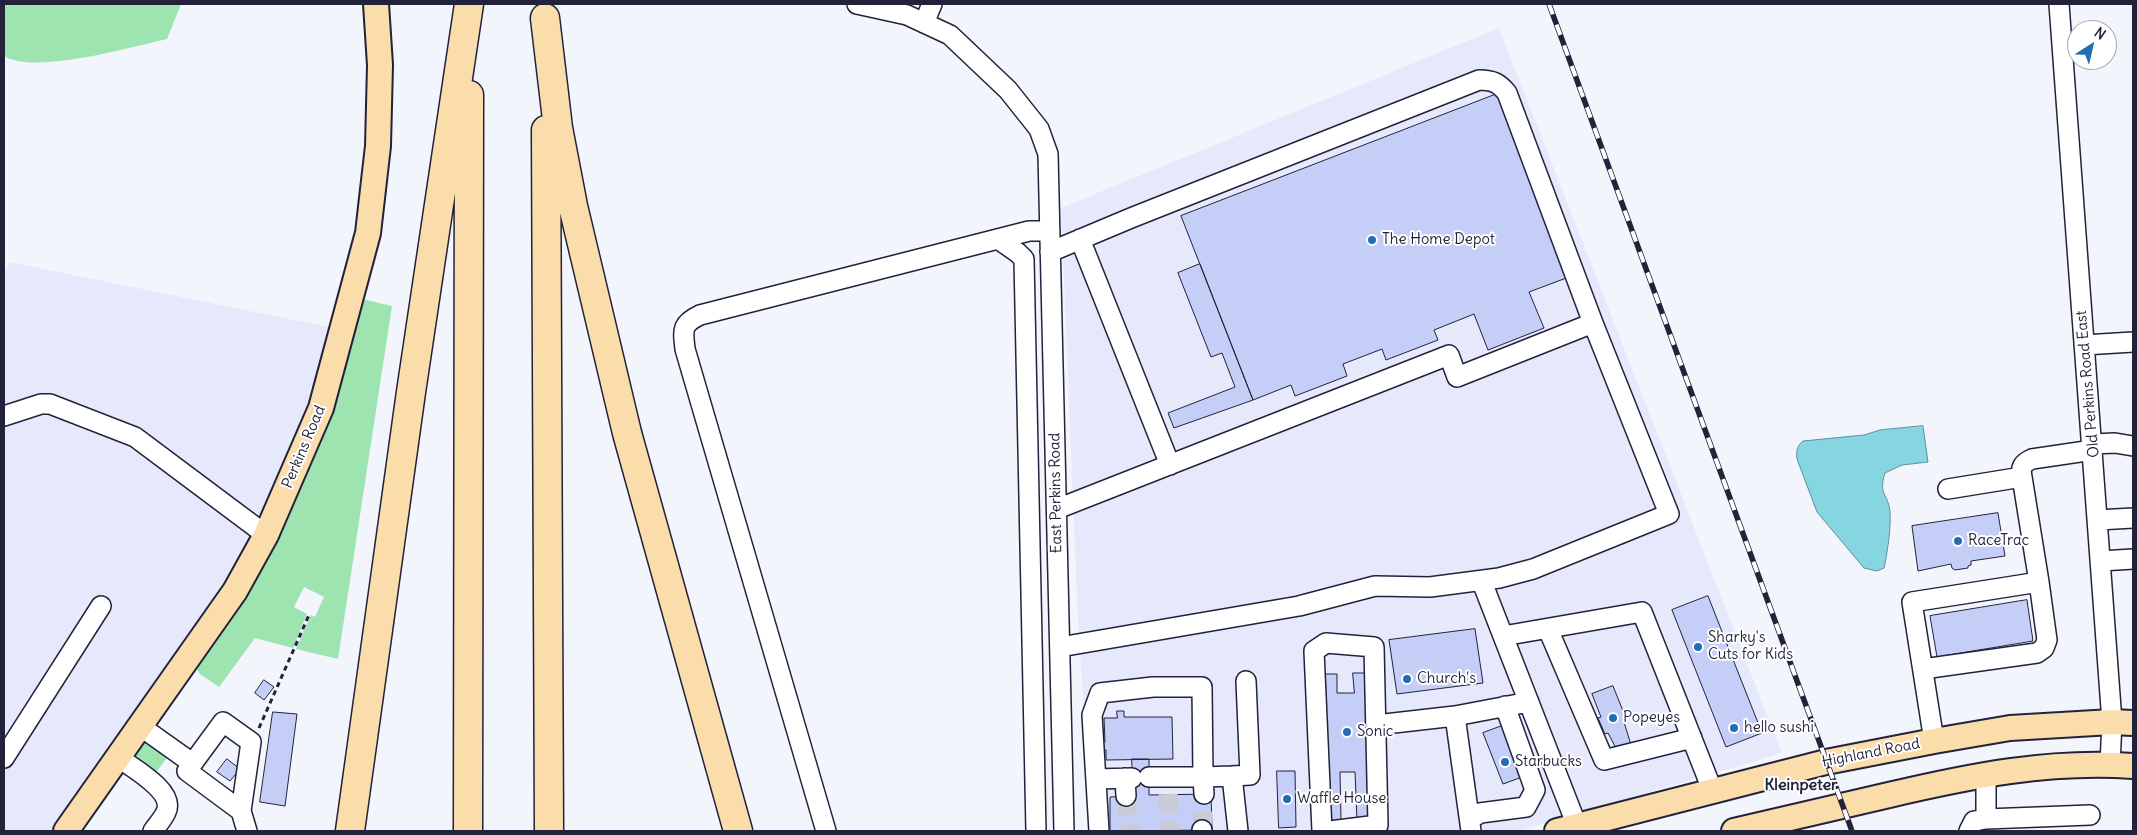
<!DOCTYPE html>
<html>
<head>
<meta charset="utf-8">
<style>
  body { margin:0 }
  #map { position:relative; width:2137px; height:835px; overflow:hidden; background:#f3f5fd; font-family:Delius,sans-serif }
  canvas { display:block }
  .frame { position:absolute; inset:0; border:5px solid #22223b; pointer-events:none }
  .north { position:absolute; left:2067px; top:20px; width:50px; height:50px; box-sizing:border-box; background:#fff; border:1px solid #a7a7b1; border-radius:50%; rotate:35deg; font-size:14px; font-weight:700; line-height:20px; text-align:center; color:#22223b }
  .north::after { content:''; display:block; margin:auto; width:18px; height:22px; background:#1f6fb2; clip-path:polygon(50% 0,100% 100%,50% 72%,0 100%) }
</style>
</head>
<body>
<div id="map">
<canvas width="2137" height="835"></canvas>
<div class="frame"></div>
<div class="north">N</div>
</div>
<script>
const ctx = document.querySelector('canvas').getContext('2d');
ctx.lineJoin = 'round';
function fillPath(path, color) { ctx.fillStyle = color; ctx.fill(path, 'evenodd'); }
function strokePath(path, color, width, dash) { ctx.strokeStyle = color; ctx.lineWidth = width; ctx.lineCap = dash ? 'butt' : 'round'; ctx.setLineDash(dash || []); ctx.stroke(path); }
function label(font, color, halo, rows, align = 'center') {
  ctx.font = font + ' Delius,sans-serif'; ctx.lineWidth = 4; ctx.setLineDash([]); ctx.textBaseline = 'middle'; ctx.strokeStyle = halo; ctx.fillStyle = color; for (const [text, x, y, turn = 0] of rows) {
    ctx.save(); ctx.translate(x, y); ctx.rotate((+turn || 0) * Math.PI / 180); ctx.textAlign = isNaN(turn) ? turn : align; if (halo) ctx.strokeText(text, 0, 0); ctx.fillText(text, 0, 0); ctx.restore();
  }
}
const built = new Path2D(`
  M1499 28 1782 753 1518 831H1092L1078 620 1061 208Z
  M10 262 343 330 266 535 66 831H4V277Z`);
const green = new Path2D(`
  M4 4H181L167 39C131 47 34 75 4 56Z
  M362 299 392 306 338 659 296 649 311 615 315 617 324 597 304 587 294 607 307 614 293 648 255 638 219 687 200 674 195 666 338 386Z
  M146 741 169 755 154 775 134 759 133 753 141 743Z`);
const water = new Path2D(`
  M1923 426 1928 462 1902 465 1885 473C1878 494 1888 494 1890 511 1891 528 1888 547 1885 564L1884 568 1877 571 1864 568 1817 512 1797 459C1796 451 1797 446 1803 441L1864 435 1880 430Z`);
const building = new Path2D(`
  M1497 94 1569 277 1529 292 1544 328 1488 350 1474 314 1434 330 1438 340 1386 360 1382 349 1343 364 1347 376 1295 396 1291 385 1253 400 1181 216Z
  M1200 264 1253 400 1174 428 1168 413 1235 387 1222 353 1211 357 1178 273Z
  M1998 513 2005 556 1971 561V565L1968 566V568L1955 570 1952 568 1951 564 1918 571 1912 526Z
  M1708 596 1762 733 1726 747 1672 610Z
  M2027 600 2033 641 1937 657 1930 616Z
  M1475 629 1483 683 1397 694 1389 640Z
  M1353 673H1366L1369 821H1357L1355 772H1340L1341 821H1328L1325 674H1337V693H1354Z
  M264 680 274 687 264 700 255 693Z
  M1613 686 1627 721 1624 722 1631 745 1617 750 1608 733 1605 734 1598 718 1601 717 1592 694Z
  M1117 711H1124V717H1172L1173 759 1106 760V750H1102V742H1105L1104 718H1117Z
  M273 712 297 714 285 806 260 802Z
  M1502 726 1522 777 1503 784 1483 733Z
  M227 759 240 769 230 781 217 772Z
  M1132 759H1149V795L1211 794 1212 830 1110 831V797L1133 796Z
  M1277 771H1295L1296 827 1279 828Z`);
const minorTunnel = new Path2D(`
  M1168 794 1169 831
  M1126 796 1130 831
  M1202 830 1204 794`);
const path = new Path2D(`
  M259 728 309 615`);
const minor = new Path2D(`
  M857 4 907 15 950 35 1008 90 1039 129 1048 154 1064 831
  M2059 4 2112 722 2110 764
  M924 23 932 4
  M998 239 1018 253 1024 259 1036 831
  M1080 239 1170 465
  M1050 252 1131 218 1479 80C1493 80 1499 83 1507 93L1593 323
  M2084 345 2133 342
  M4 416 41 404H50L135 437 266 535
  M2093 444 2115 443 2133 446
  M1948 489 2022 477
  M1057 509 1449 355 1457 377 1593 323 1669 514 1533 569 1499 578 1430 587 1375 586 1299 606 1060 647
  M2098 520 2133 518
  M2101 561 2133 559
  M1482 582 1579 831
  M1548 629 1604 760 1692 738
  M1503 636 1642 612 1713 792
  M1923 669 2037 653 2044 648 2047 640 2039 582
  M223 722 251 742 241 811 187 771Z
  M1376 725 1455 716
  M140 726 192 763
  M1934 741 1912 602 2039 582 2022 477C2020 467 2023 463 2032 459L2093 450
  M118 757C132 768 176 791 166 812 163 819 157 825 153 831
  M4 758 101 606
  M1232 776 1250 775 1246 681
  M1149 777H1203L1204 794
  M1125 778 1126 796
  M1096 779 1132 778
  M241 811 247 831
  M1470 819 1480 813 1526 807 1535 790 1505 706
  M1986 819 2090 815
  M826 831 685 349C683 330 681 324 700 315L1029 231H1050
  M1099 831 1092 715 1100 693 1153 687H1202L1203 777 1232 776 1238 831
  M1202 831V830
  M1322 831 1314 651 1326 643 1374 647 1378 825 1375 831
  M1330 831 1378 825
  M1471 831 1455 716 1529 702
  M1969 831 1974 821 1986 819V773`);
const major = new Path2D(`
  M66 831 235 591 266 535 321 408 368 233 378 146 380 65 376 4
  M1557 831 1826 762 1934 741 2010 728 2112 722 2133 723
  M1734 831C1786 819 1837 807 1889 795 1970 776 2049 760 2133 766`);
const highway = new Path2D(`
  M545 18 558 128 573 206 627 433 738 831
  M546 130 549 831
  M350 831 411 392 469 4
  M468 831 469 95`);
const rail = new Path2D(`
  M1549 4 1852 831`);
const markers = [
  [1372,240,5,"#1f6fb2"],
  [1958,541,5,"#1f6fb2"],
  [1698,647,5,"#1f6fb2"],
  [1407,679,5,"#1f6fb2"],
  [1613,718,5,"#1f6fb2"],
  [1734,728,5,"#1f6fb2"],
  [1347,732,5,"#1f6fb2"],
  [1505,762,5,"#1f6fb2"],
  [1287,799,5,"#1f6fb2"]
];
const poiNames = [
  ["The Home Depot",1382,240],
  ["RaceTrac",1968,541],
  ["Sharky's",1708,638],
  ["Cuts for Kids",1708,655],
  ["Church's",1417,679],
  ["Popeyes",1623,718],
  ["hello sushi",1744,728],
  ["Sonic",1357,732],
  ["Starbucks",1515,762],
  ["Waffle House",1297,799]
];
const streetNames = [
  ["Old Perkins Road East",2088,384,-95],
  ["Perkins Road",304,447,-67],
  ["East Perkins Road",1056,493,-91],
  ["Highland Road",1871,753,-11]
];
const neighbourhoodNames = [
  ["Kleinpeter",1801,785]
];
fillPath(built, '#e5e9fb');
fillPath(green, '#9ee4b1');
fillPath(water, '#86d6e2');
strokePath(water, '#5e8e9f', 1);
fillPath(building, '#c5cef6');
strokePath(building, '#22223b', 1);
strokePath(minorTunnel, '#c9cbd6', 19, [19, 9]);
strokePath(minor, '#22223b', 22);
strokePath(major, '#22223b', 28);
strokePath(highway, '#22223b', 31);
strokePath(path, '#22223b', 3, [5, 4]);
strokePath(minor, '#fff', 19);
strokePath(major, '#fbddab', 24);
strokePath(highway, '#fbddab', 28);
strokePath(rail, '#22223b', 5.5);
strokePath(rail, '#fff', 4, [11]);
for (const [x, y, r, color] of markers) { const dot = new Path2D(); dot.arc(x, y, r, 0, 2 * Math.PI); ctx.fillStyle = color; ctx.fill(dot); strokePath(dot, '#fff', 2); }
label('15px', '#22223b', '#fff', poiNames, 'left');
label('15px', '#22223b', '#fff', streetNames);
label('bold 16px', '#22223b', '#fff', neighbourhoodNames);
</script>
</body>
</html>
